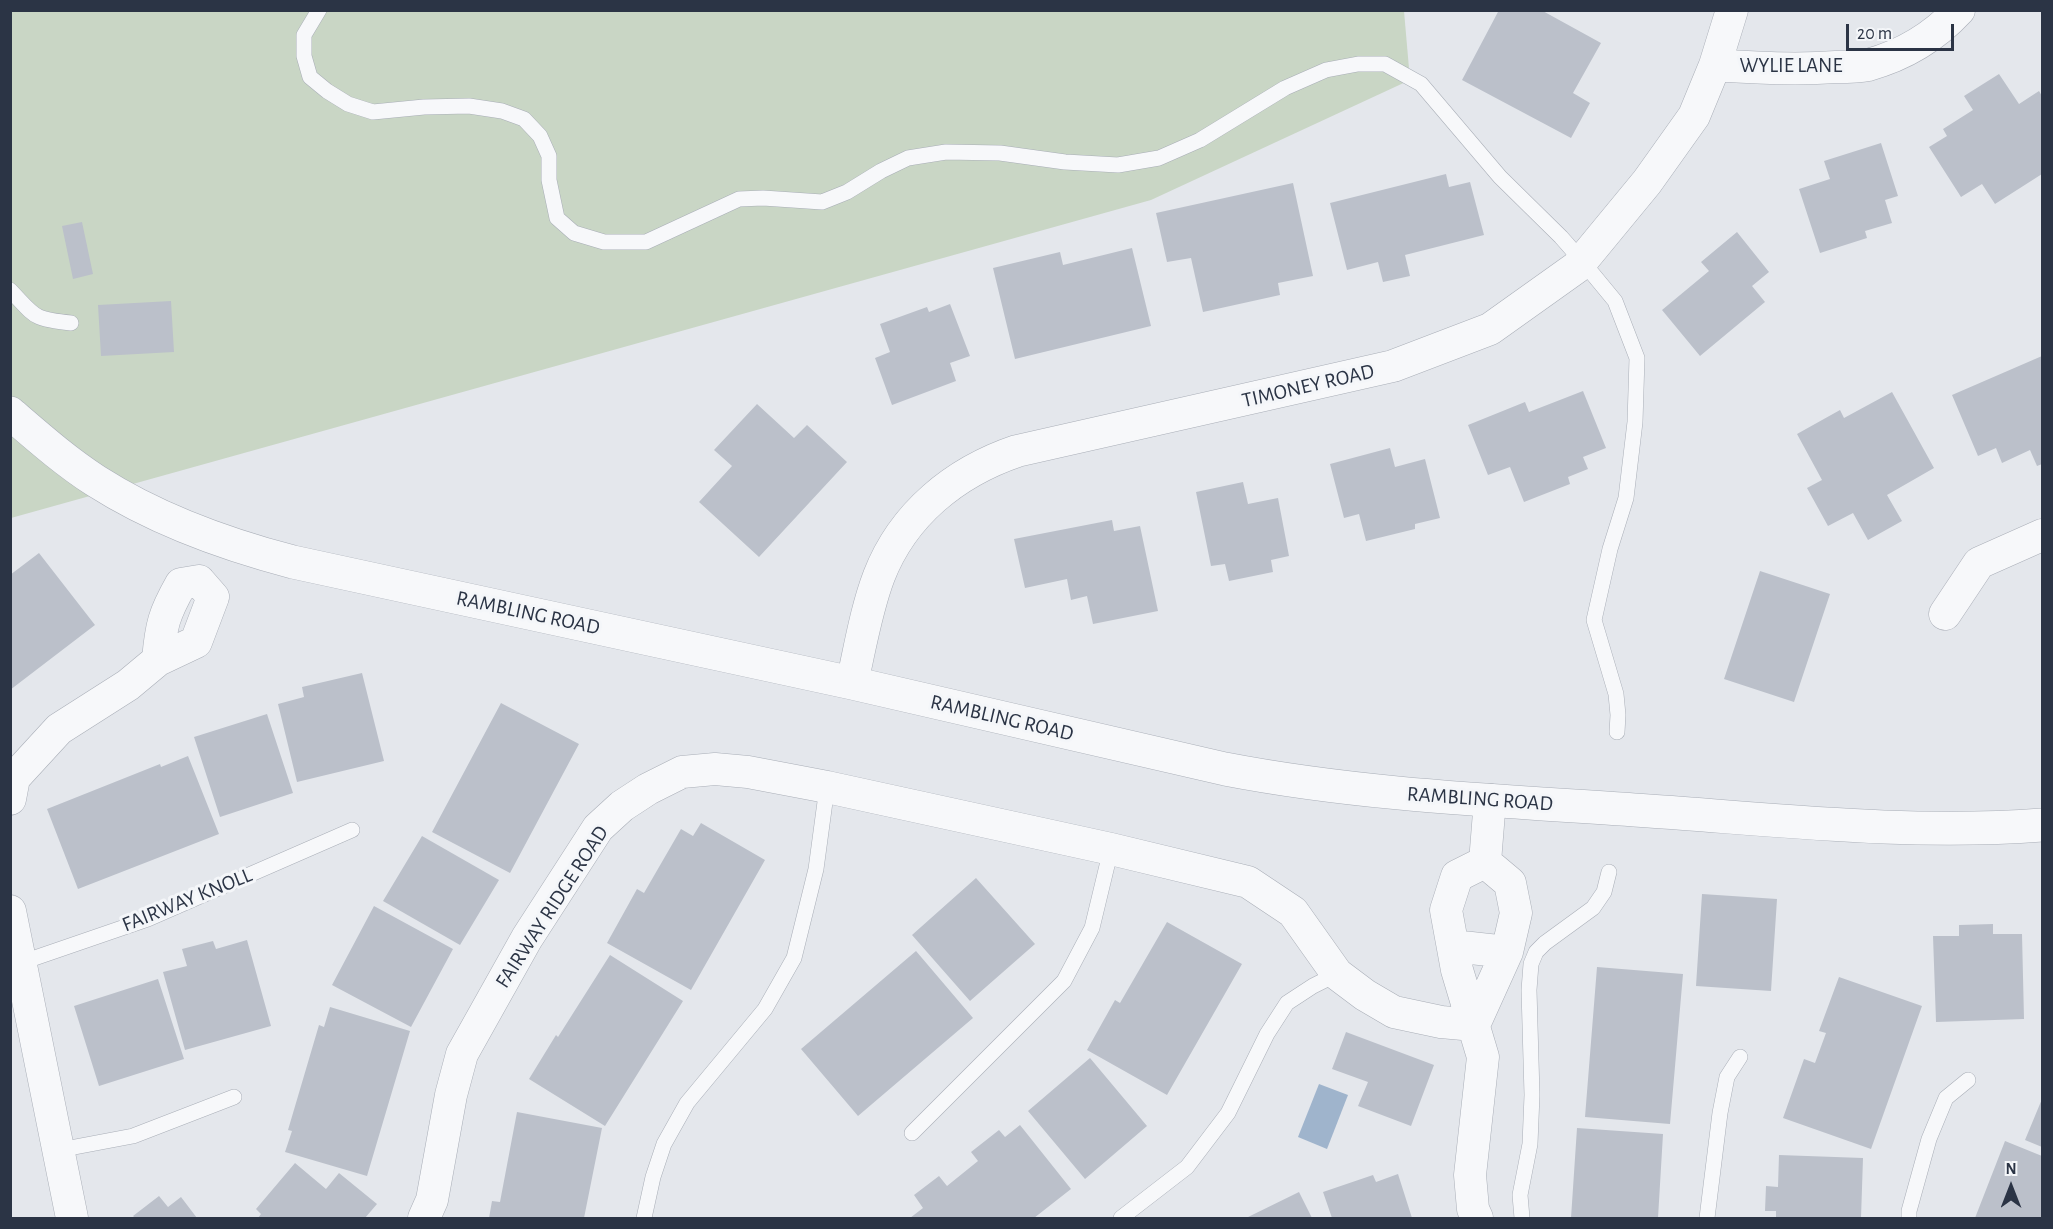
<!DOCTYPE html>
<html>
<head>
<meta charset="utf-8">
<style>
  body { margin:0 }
  #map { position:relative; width:2053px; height:1229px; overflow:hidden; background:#e4e7ec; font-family:"Alegreya Sans",sans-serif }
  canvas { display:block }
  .frame { position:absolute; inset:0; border:12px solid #2b3445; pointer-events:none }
  .north { position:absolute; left:1981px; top:1157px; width:60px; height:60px; -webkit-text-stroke:4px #f4f6f9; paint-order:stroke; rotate:0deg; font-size:16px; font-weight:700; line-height:24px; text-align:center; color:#2b3445 }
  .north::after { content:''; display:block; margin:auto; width:21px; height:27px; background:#2b3445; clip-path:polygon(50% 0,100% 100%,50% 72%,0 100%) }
  .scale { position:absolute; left:1846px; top:24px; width:108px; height:27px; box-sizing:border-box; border:3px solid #2b3445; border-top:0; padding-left:8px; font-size:18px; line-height:21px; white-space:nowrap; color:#2b3445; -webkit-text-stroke:4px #f4f6f9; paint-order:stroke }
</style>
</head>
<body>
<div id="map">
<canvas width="2053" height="1229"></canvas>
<div class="frame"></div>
<div class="north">N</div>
<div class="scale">20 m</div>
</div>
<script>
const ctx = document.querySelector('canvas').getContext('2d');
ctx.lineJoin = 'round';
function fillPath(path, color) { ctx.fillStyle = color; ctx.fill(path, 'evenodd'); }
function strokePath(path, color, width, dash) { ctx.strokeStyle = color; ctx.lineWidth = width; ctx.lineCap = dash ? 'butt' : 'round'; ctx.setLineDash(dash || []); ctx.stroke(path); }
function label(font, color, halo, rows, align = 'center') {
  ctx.font = font + ' "Alegreya Sans",sans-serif'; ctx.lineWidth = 6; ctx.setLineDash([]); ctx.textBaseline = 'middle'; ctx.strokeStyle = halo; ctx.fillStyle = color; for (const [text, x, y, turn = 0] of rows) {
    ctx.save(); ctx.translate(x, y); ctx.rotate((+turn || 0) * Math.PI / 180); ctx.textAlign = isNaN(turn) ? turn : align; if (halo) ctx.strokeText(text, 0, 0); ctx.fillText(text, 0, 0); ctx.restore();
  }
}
const green = new Path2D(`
  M11 11H1404L1410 80 1151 200 11 518Z`);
const water = new Path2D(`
  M1319 1084 1348 1095 1327 1149 1298 1137Z`);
const building = new Path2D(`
  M1499 10H1541L1601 43 1573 93 1590 103 1571 138 1462 80Z
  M1999 74 2019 104 2039 91 2042 96V174L1995 204 1982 184 1961 197 1929 147 1947 136 1943 129 1973 110 1964 96Z
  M1881 143 1898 196 1885 200 1892 223 1865 231 1867 238 1820 253 1799 189 1830 179 1824 161Z
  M1446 174 1449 187 1470 182 1484 235 1405 255 1410 276 1383 282 1378 262 1347 270 1330 203Z
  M1293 183 1313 276 1278 283 1280 295 1203 312 1191 258 1167 262 1156 213Z
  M82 222 93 274 73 279 62 226Z
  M1737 232 1769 272 1752 286 1765 302 1700 356 1662 310 1709 271 1701 262Z
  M1132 248 1151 326 1015 359 993 268 1060 252 1063 265Z
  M171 301 174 352 101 356 98 305Z
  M950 304 970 356 950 363 956 381 892 405 875 358 890 352 880 324 927 307 929 312Z
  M2042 356V464L2037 466 2030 450 2002 463 1996 448 1978 456 1952 395Z
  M1583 391 1606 448 1583 457 1588 469 1568 477 1570 484 1524 502 1510 467 1488 475 1468 425 1525 402 1529 412Z
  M1892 392 1934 468 1887 495 1902 521 1868 540 1853 513 1828 526 1807 488 1822 480 1797 434 1840 410 1844 418Z
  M757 404 794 438 807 425 847 462 759 557 699 502 732 466 714 450Z
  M1390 448 1395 467 1425 459 1440 518 1415 524V529L1366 541 1359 514 1344 518 1330 464Z
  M1243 482 1248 504 1278 498 1289 556 1271 560 1273 572 1229 581 1225 564 1211 566 1196 492Z
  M1112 520 1114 531 1140 526 1158 611 1093 624 1087 596 1071 600 1067 579 1025 588 1014 539Z
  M39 553 95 625 10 690V575Z
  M1760 571 1830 594 1794 702 1724 679Z
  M362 673 384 761 297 782 278 704 304 697 302 687Z
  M501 703 579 744 510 873 432 832Z
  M267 714 293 793 220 817 194 737Z
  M188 756 219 834 78 889 47 809 160 764 161 767Z
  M701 823 765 860 691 990 607 943 637 889 644 893 681 829 693 836Z
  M422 836 499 880 460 945 383 901Z
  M976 878 1035 944 970 1001 912 935Z
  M1702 894 1777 899 1771 991 1696 986Z
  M374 906 453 949 411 1027 332 985Z
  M1167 922 1242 964 1167 1095 1087 1050 1115 1000 1120 1003Z
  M1993 924V934H2022L2024 1019 1936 1022 1933 936H1959V925Z
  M247 940 271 1026 185 1050 163 972 187 966 182 949 213 941 216 949Z
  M916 951 973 1018 858 1116 801 1049Z
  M610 955 683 1001 605 1126 529 1079 556 1035 558 1037Z
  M1597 967 1683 974 1670 1124 1585 1117Z
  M1839 977 1922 1006 1871 1149 1783 1118 1804 1059 1815 1063 1826 1033 1819 1031Z
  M158 979 184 1059 99 1086 74 1006Z
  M330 1007 410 1031 367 1176 285 1152 292 1131 288 1130 319 1025 324 1027Z
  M1346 1032 1434 1065 1411 1126 1358 1106 1368 1082 1332 1069Z
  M1090 1058 1147 1126 1085 1179 1028 1111Z
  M2042 1099V1147L2025 1140Z
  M517 1112 602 1128 584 1218H489L492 1201 500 1202Z
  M1020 1125 1071 1189 1034 1218H910L923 1208 914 1195 939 1176 947 1186 978 1161 971 1152 999 1130 1005 1137Z
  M1577 1128 1663 1134 1658 1218H1571Z
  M2005 1141 2042 1156V1218H1975Z
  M1779 1155 1863 1158 1861 1218H1776V1211H1765L1766 1186 1778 1187Z
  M295 1163 326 1189 339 1173 377 1204 365 1218H258L261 1214 256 1209Z
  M1398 1174 1412 1218H1332L1323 1192 1373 1175 1376 1182Z
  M1299 1192 1312 1218H1246Z
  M159 1196 168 1207 181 1197 197 1218H135L133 1216Z`);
const service = new Path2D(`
  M319 10 304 35V56L310 77 327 91 348 104 373 112 424 107 469 106 502 111 524 119 540 136 549 156V180L557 218 574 233 604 242H646L739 199 763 198 822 202 847 192 881 171 908 158 946 152 1000 153 1065 162 1118 165 1159 158 1200 140 1285 88 1326 70 1358 64H1385L1421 84 1500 177 1561 237 1582 261 1615 301 1637 358 1635 422 1626 498 1610 549 1594 620 1616 694 1618 715 1617 732
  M10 290C36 317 32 319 71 323
  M20 963 148 919 352 830
  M912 1133 1064 981 1092 928 1111 849
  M59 1150 133 1136 234 1097
  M644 1218 653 1177 664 1144 687 1103 765 1009 794 958 816 869 827 787
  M1121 1218 1187 1167 1228 1113 1267 1034 1287 1003 1313 986 1337 974
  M1522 1218 1520 1195 1530 1144 1532 1095 1529 990 1531 964 1536 952 1545 943 1593 908 1604 892 1609 872
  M1707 1218 1720 1113 1727 1077 1740 1057
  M1909 1218V1211L1929 1139 1946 1098 1968 1080`);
const minor = new Path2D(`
  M1715 65C1755 68 1796 70 1836 67 1847 67 1858 67 1868 65 1904 55 1934 37 1959 10
  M1945 614 1979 563 2042 535
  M158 660C161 625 164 614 181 584L199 581
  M852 683C860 648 866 610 879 576 903 514 955 472 1017 451L1393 366 1490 329 1577 267 1647 182 1694 116 1715 65 1732 10
  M10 799 14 778 59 729 128 685 158 660 196 642 213 597 199 581
  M1485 862 1490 800
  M10 911 72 1218
  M1453 946 1507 952
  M1474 1025 1507 952 1516 913 1510 883 1485 862
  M424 1218 432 1200 451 1095 462 1054 527 938 598 828 622 806 648 789 682 772 715 769 748 772 827 787 1111 849 1248 882 1293 912 1337 974 1365 995 1394 1012 1441 1022 1474 1025
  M1477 1218 1473 1209 1470 1175 1483 1057 1457 970 1446 910 1457 876 1485 862`);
const tertiary = new Path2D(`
  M10 413C38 437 65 461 96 481 157 520 224 544 293 562L852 683 1225 769C1365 796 1507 801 1649 811 1780 820 1911 835 2042 825`);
const streetNames = [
  ["WYLIE LANE",1791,66],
  ["TIMONEY ROAD",1308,386,-13],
  ["RAMBLING ROAD",528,613,12],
  ["RAMBLING ROAD",1002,718,13],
  ["RAMBLING ROAD",1480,799,4],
  ["FAIRWAY KNOLL",187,900,-22],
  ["FAIRWAY RIDGE ROAD",552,907,-57]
];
fillPath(green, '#c9d6c5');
fillPath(water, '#9fb4cc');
fillPath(building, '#bbc0ca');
strokePath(service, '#a9aeb7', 16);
strokePath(minor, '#a9aeb7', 33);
strokePath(tertiary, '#a9aeb7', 34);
strokePath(service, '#f7f8fa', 15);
strokePath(minor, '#f7f8fa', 32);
strokePath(tertiary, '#f7f8fa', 33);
label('21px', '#2b3445', '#f4f6f9', streetNames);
</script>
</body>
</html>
